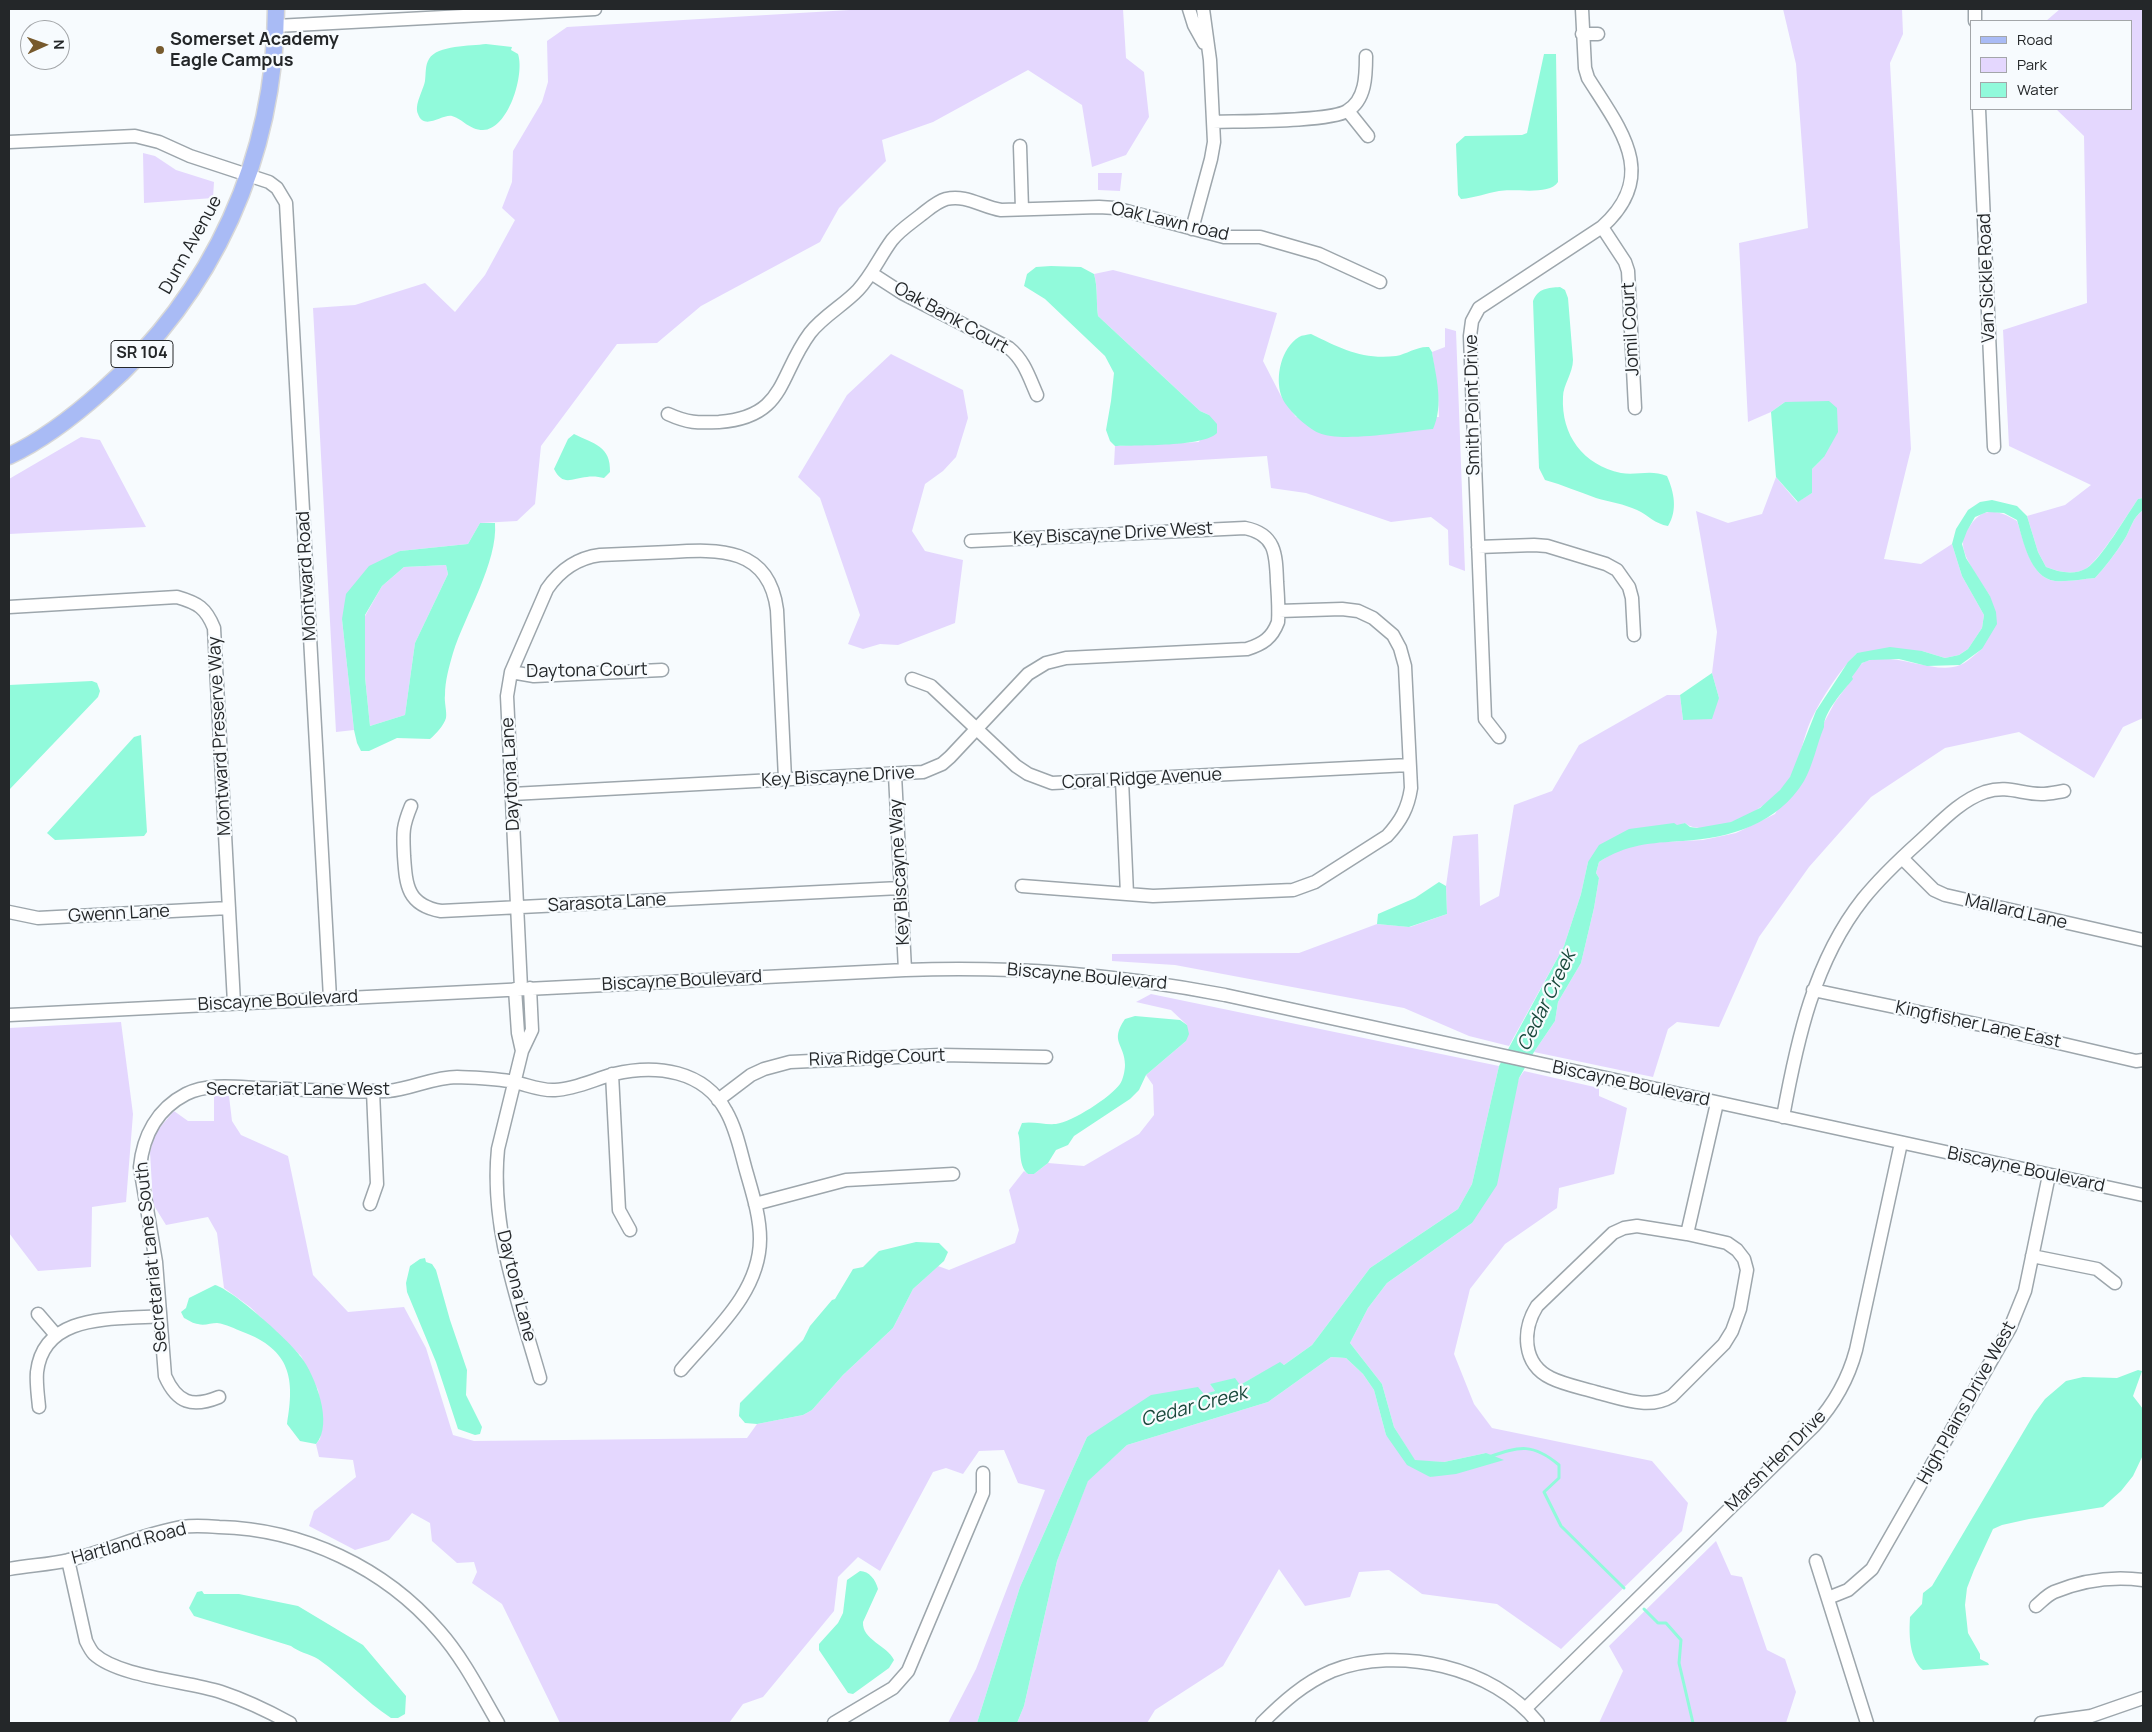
<!DOCTYPE html>
<html>
<head>
<meta charset="utf-8">
<style>
  body { margin:0 }
  #map { position:relative; width:2152px; height:1732px; overflow:hidden; background:#f7fbfe; font-family:Manrope,sans-serif }
  canvas { display:block }
  .frame { position:absolute; inset:0; border:10px solid #242729; pointer-events:none }
  .legend { position:absolute; left:1970px; top:20px; width:162px; height:90px; box-sizing:border-box; background:#f7fbfe; border:1px solid #a3a6a9; margin:0; padding:6px 9px; list-style:none; font-size:15px; color:#242729 }
  .legend li { display:flex; align-items:center; gap:10px; height:25px }
  .legend b { width:25px; border:1px solid #a3a6a9 }
  .north { position:absolute; left:20px; top:20px; width:50px; height:50px; box-sizing:border-box; background:#f7fbfe; border:1px solid #a3a6a9; border-radius:50%; rotate:88deg; font-size:14px; font-weight:700; line-height:20px; text-align:center; color:#242729 }
  .north::after { content:''; display:block; margin:auto; width:18px; height:22px; background:#775a2d; clip-path:polygon(50% 0,100% 100%,50% 72%,0 100%) }
</style>
</head>
<body>
<div id="map">
<canvas width="2152" height="1732"></canvas>
<div class="frame"></div>
<ul class="legend">
<li><b style="height:6px;background:#a9bbf5"></b>Road</li>
<li><b style="height:14px;background:#e4d7fe"></b>Park</li>
<li><b style="height:14px;background:#91fadb"></b>Water</li>
</ul>
<div class="north">N</div>
</div>
<script>
const ctx = document.querySelector('canvas').getContext('2d');
ctx.lineJoin = 'round';
function fillPath(path, color) { ctx.fillStyle = color; ctx.fill(path, 'evenodd'); }
function strokePath(path, color, width, dash) { ctx.strokeStyle = color; ctx.lineWidth = width; ctx.lineCap = dash ? 'butt' : 'round'; ctx.setLineDash(dash || []); ctx.stroke(path); }
function label(font, color, halo, rows, align = 'center') {
  ctx.font = font + ' Manrope,sans-serif'; ctx.lineWidth = 4.5; ctx.setLineDash([]); ctx.textBaseline = 'middle'; ctx.strokeStyle = halo; ctx.fillStyle = color; for (const [text, x, y, turn = 0] of rows) {
    ctx.save(); ctx.translate(x, y); ctx.rotate((+turn || 0) * Math.PI / 180); ctx.textAlign = isNaN(turn) ? turn : align; if (halo) ctx.strokeText(text, 0, 0); ctx.fillText(text, 0, 0); ctx.restore();
  }
}
const green = new Path2D(`
  M866 9H1123L1126 58 1144 72 1149 117 1126 155 1092 167 1082 105 1028 70 933 122 882 140 886 161 839 208 820 242 701 306 657 343 617 344 541 446 535 504 517 521 480 523 468 544 400 551 342 619 354 730 336 732 313 308 355 305 425 283 455 312 485 275 515 220 502 208 512 182 513 151 542 102 548 82 547 41 567 27Z
  M1783 9H1902L1903 34 1890 63 1911 449 1884 559 1921 564 1952 544 1962 576 1984 615 1982 628 1968 649 1959 655 1945 658 1922 651 1857 653C1839 671 1822 697 1811 720 1803 737 1800 762 1790 778 1774 801 1749 818 1722 825 1710 828 1695 831 1685 823L1588 862 1581 894 1564 946 1509 1046 1469 1036 1404 1008 1175 965 1112 961V954L1299 953 1377 924 1410 927 1447 914 1446 886 1453 836 1478 834 1480 906 1499 896 1514 805 1552 791 1579 745 1667 695H1680L1683 720 1719 698 1712 673 1717 632 1696 511 1728 523 1762 514 1776 477 1797 502 1812 493V469L1824 457 1785 402 1771 412 1748 422 1739 243 1808 228 1796 64Z
  M2060 9H2143V498L2138 499C2127 515 2101 558 2087 568 2075 576 2059 572 2046 567L2038 552 2027 516 2065 505 2091 485 2009 446 2003 330 2087 303 2084 136 2056 109H2131V21H2046Z
  M143 153 155 156 176 170 214 182 213 198 144 203Z
  M1098 173H1122L1120 191 1098 190Z
  M1113 270 1277 313 1263 361 1281 396 1296 417H1439L1438 394 1432 352 1445 347V328L1456 331 1465 571 1449 565 1448 530 1431 517 1391 522 1306 493 1271 488 1267 456 1114 465 1115 446 1199 442 1209 415 1200 411 1098 316C1096 302 1098 287 1094 274Z
  M891 354 963 390 968 418 956 457 943 471 925 484 912 531 925 551 963 560 955 623 898 645 880 644 863 649 848 644 860 615 820 498 798 477 847 395Z
  M81 437 100 440 146 527 9 534V479Z
  M2143 510V718L2123 727 2094 778 2019 732 1945 748 1871 797 1809 867 1759 937 1719 1027 1677 1022 1668 1029 1653 1077 1534 1052 1555 1021 1558 1002 1581 963 1594 908 1599 878 1596 873 1599 862 1616 851 1643 843 1703 840 1736 833 1775 814 1835 702 1852 679V677C1855 672 1859 665 1864 662 1892 649 1935 676 1960 665 1968 662 1975 654 1982 649L1990 596C1982 583 1963 559 1963 544 1962 538 1966 531 1970 526 1983 506 1998 510 2017 521 2024 540 2030 578 2055 581 2068 582 2083 579 2095 578 2106 566 2115 554 2124 540 2131 529 2132 518 2143 510Z
  M446 565 448 574 415 643 405 715 370 726 365 677V616L382 586 404 567Z
  M1151 994 1499 1066 1472 1184 1458 1209 1370 1268 1312 1345 1284 1365 1280 1363 1240 1385 1210 1384 1215 1391 1087 1437 1020 1587 977 1723H948L976 1669 1045 1490 1018 1483 1004 1450 979 1451 963 1474 946 1468 933 1472 880 1571 858 1557 838 1577 834 1611 763 1697 743 1704 729 1723H560L502 1604 472 1583 477 1572 474 1562 457 1563 432 1541 430 1523 412 1513 389 1540 355 1550 309 1526 314 1511 356 1477 353 1460 319 1457 316 1444 320 1439 323 1420 318 1390 301 1356 250 1307 224 1288 217 1233 208 1217 166 1225 153 1204 150 1152 155 1133 174 1111 188 1121H214V1096H229L232 1121 241 1135 288 1156 313 1275 348 1312 404 1307 426 1348 453 1435 474 1441 747 1438 757 1424 803 1415 812 1410 843 1375 893 1328 913 1289 938 1266 949 1270 1015 1243 1019 1230 1009 1190 1024 1171 1028 1174H1034L1048 1163 1084 1166 1139 1134 1154 1115 1153 1085 1146 1075 1186 1041 1187 1025 1171 1010 1136 1002Z
  M121 1022 133 1114 126 1202 92 1207 91 1267 38 1271 9 1233V1028Z
  M1524 1071 1599 1088V1096L1627 1108 1614 1174 1559 1188 1557 1208 1505 1244 1470 1289 1454 1354 1474 1404 1492 1428 1652 1461 1688 1503 1682 1531 1561 1649 1497 1604 1422 1594 1389 1570 1359 1572 1350 1597 1305 1606 1279 1569 1223 1666 1155 1710 1147 1723H1017L1024 1706 1057 1561 1088 1480 1127 1445 1268 1402 1331 1357 1346 1358 1363 1374 1374 1390 1386 1435 1430 1477 1486 1453 1444 1462 1415 1461 1394 1427 1382 1384 1350 1343 1368 1308 1387 1283 1472 1223 1519 1078Z
  M1716 1541 1731 1575 1742 1577 1767 1650 1785 1659 1796 1692 1786 1723H1599L1623 1671 1609 1646Z`);
const water = new Path2D(`
  M486 44 512 47 511 50 518 54C525 75 508 130 483 130 469 130 463 119 452 116 442 114 424 131 418 114 414 105 423 91 425 81 426 74 425 65 429 59 437 45 471 46 486 44Z
  M1544 54H1556L1558 182C1549 196 1515 188 1499 191 1486 193 1475 198 1461 199L1458 195 1456 144 1465 136 1522 135 1527 133Z
  M1051 266 1081 267 1094 274C1098 288 1096 302 1098 316L1200 411 1209 415 1217 424V433C1204 447 1137 445 1115 446L1110 441 1106 430 1111 401 1114 373 1105 356 1045 299 1024 286 1027 274 1036 267Z
  M1560 287 1565 290 1568 298 1573 360C1573 373 1563 385 1563 397 1561 435 1583 465 1621 473 1637 476 1650 469 1667 476 1674 492 1678 510 1668 526 1655 524 1648 515 1637 510 1624 504 1610 502 1596 498 1579 492 1563 485 1545 480L1539 468 1533 301C1538 288 1548 288 1560 287Z
  M1311 334C1340 348 1362 360 1396 356 1407 354 1417 346 1429 347L1432 352C1436 377 1444 405 1433 429 1407 431 1341 443 1319 433 1307 428 1285 408 1281 395 1275 377 1281 348 1299 337 1302 335 1307 335 1311 334Z
  M1829 401 1837 408 1838 432 1824 457 1812 469V493L1798 502 1776 477 1771 412 1785 402Z
  M574 434C594 444 611 446 610 472L604 478C599 477 593 476 587 477 572 478 563 487 554 469L568 439Z
  M2143 498V510C2132 518 2131 529 2124 540 2115 554 2106 566 2095 578 2083 579 2068 582 2055 581 2030 578 2023 540 2017 520L2004 513 1987 512 1975 517 1967 531 1962 544 1966 558 1990 596 1996 612 1997 624 1982 649 1960 665 1927 666 1899 659 1870 660 1862 663 1852 677 1853 679C1844 690 1823 713 1824 727 1817 744 1813 765 1804 781 1778 824 1730 838 1683 841 1650 843 1627 844 1599 862L1596 873 1599 878 1594 908 1581 963 1558 1002 1555 1021 1534 1052 1519 1078 1497 1185 1472 1223 1387 1283 1368 1308 1350 1343 1382 1384 1394 1427 1415 1460 1444 1462 1486 1453 1504 1460 1456 1474 1430 1477 1407 1465 1386 1435 1374 1390 1363 1374 1346 1358 1331 1357 1268 1402 1127 1445 1088 1481 1057 1561 1024 1706 1017 1723H977L1020 1587 1087 1437 1151 1395 1198 1387 1204 1394 1215 1391 1210 1384 1235 1378 1240 1385 1280 1362 1284 1365 1312 1345 1370 1268 1458 1209 1472 1184 1499 1066 1564 946 1581 894 1588 862 1599 845 1629 829 1674 823 1677 825 1685 823 1690 827 1697 828 1731 822 1760 808 1780 790 1790 777 1816 711 1848 662 1857 653 1890 647 1922 651 1945 658 1959 655 1968 649 1982 628 1984 615 1962 576 1952 544 1956 529 1968 510 1980 502 1992 500 2017 506 2027 516 2038 552 2046 567C2059 572 2074 576 2087 568 2101 559 2127 515 2138 499Z
  M480 523H495C498 562 465 615 453 653 449 667 445 681 445 695 444 702 447 711 446 718 444 725 436 734 430 739L397 738 369 751H361L357 743 354 730 342 619 346 594 369 566 400 551 468 544ZM446 565 448 574 415 643 405 715 370 726 365 677V615L382 586 404 567Z
  M1712 673 1719 698 1712 719 1683 720 1680 695Z
  M92 681 97 683 100 691 98 697 9 790V685Z
  M141 735 147 832 144 836 55 840 47 833 134 737Z
  M1439 882 1446 886 1447 914 1409 927 1377 924 1378 914 1415 898Z
  M1135 1016 1180 1020 1187 1025 1189 1034 1186 1041 1146 1075 1139 1090 1130 1099 1074 1136 1068 1145 1056 1150 1048 1163 1034 1174H1028C1017 1165 1022 1145 1018 1133L1022 1123C1033 1121 1044 1125 1056 1124 1072 1122 1111 1097 1120 1084 1123 1080 1125 1070 1125 1065 1125 1044 1109 1042 1125 1019Z
  M916 1242 939 1243 948 1252 944 1261 913 1289 893 1328 843 1375 812 1410 803 1415 757 1424 745 1423 739 1416 740 1403 803 1340 810 1326 832 1300 835 1299 853 1269 863 1267 879 1251Z
  M425 1258 426 1262 432 1264 436 1270 450 1320 467 1370 466 1395 482 1427 480 1434 475 1435 458 1429 436 1362 407 1292 406 1283 410 1266 420 1259Z
  M215 1285C233 1290 290 1341 301 1357 315 1375 334 1424 316 1444L300 1441 287 1424C295 1379 291 1350 243 1332 235 1329 226 1324 217 1323 211 1323 204 1326 198 1324 194 1324 188 1320 184 1318L181 1312 186 1308 189 1298Z
  M2138 1370 2142 1371 2133 1396 2143 1409V1455L2133 1476 2121 1491 2103 1507 2029 1519 2002 1525 1993 1529 1974 1570 1967 1588 1965 1605 1968 1633 1980 1654V1659L1988 1663 1989 1665 1923 1670C1909 1658 1909 1635 1910 1617L1922 1604 1923 1593 1932 1586 2034 1414 2045 1399 2066 1381 2083 1377 2117 1378Z
  M860 1571C869 1571 876 1580 878 1589L863 1622C862 1640 887 1645 894 1660L889 1668 853 1694 848 1693 819 1650V1644L838 1623 843 1613 847 1580Z
  M202 1591 204 1594H239L298 1606 363 1645 406 1696 405 1714 398 1718H391C365 1701 344 1677 318 1659 310 1654 298 1652 291 1646L194 1616 189 1608 197 1592Z`);
const stream = new Path2D(`
  M1489 1457C1520 1446 1533 1443 1559 1465V1478L1544 1492 1561 1526 1624 1588
  M1644 1609 1658 1623H1666L1681 1640 1679 1663 1693 1723`);
const minor = new Path2D(`
  M1189 9 1194 25 1204 43
  M1975 9V21
  M276 26 595 9
  M1582 34H1598
  M1979 109 1994 447
  M1348 111 1368 136
  M1213 122C1239 121 1329 122 1347 111 1366 100 1366 75 1366 56
  M9 142 135 136 159 142 190 156 269 182 277 188 286 203 330 998
  M1020 146 1022 209
  M1602 227 1625 262 1628 271 1635 408
  M1192 229 1211 159 1214 142 1210 60 1203 9
  M871 273 902 293 1009 348C1024 360 1029 377 1037 395
  M668 414C688 423 697 423 719 422 786 417 778 376 810 333 823 316 844 305 858 290 872 275 880 256 892 240 900 230 911 223 921 215 929 209 936 202 946 199 966 194 982 207 1001 210L1099 207 1115 208 1224 237H1260L1319 254 1380 282
  M1478 547 1534 545 1547 546 1606 564 1617 570 1629 587 1632 598 1634 635
  M9 607 177 597C198 603 206 608 214 628L234 1003
  M511 672 534 676 662 670
  M912 679 931 686 1016 766 1028 774 1052 783 1409 765
  M1499 737 1485 719 1470 336 1472 321 1479 308 1602 227C1660 175 1620 129 1588 78L1585 68 1582 9
  M895 775 905 970
  M1122 780 1127 894
  M512 794 923 772 942 764 950 757 1028 674 1046 663 1066 658 1247 649C1263 644 1272 638 1278 622 1279 609 1278 596 1277 582 1276 555 1276 534 1245 528L971 541
  M411 806C402 828 403 833 404 856 406 885 407 905 441 911L900 888
  M1902 858 1934 890 1945 895 2143 940
  M1022 886 1153 896 1293 890 1315 882 1387 836C1401 821 1408 808 1411 788L1405 666 1400 648 1393 635 1373 618 1358 611 1342 609 1279 611
  M9 912 38 918 229 908
  M521 988 507 696 511 672 547 589C560 570 577 558 600 555 623 554 646 553 670 552 719 549 769 547 777 610L785 779
  M530 988 532 1030 522 1051 498 1149C490 1228 519 1304 540 1378
  M515 989 518 1033 522 1051
  M1813 990 1986 1026 2136 1061 2143 1060
  M9 1015 905 970C1016 966 1115 974 1225 995L2143 1195
  M612 1074 619 1210 630 1230
  M718 1100 751 1075 764 1069 790 1062 941 1055 1046 1057
  M1783 1117C1797 1040 1814 961 1863 899 1880 878 1899 860 1919 842 1939 824 1959 801 1985 792 2008 785 2021 794 2041 794 2049 794 2057 792 2064 791
  M370 1204 377 1184 373 1091
  M755 1204 846 1180 953 1174
  M1637 1226 1687 1234 1727 1243 1737 1250 1744 1259 1747 1270 1740 1309 1732 1331 1724 1344 1672 1396C1649 1410 1623 1399 1599 1393 1583 1388 1565 1385 1551 1378 1522 1364 1522 1330 1537 1306L1613 1233 1624 1228Z
  M1687 1234 1717 1103
  M2032 1256 2097 1269 2115 1283
  M38 1314 56 1335
  M219 1397C192 1408 177 1403 165 1376L156 1262 140 1167C143 1136 157 1109 186 1094 208 1083 236 1087 260 1088 302 1089 346 1093 388 1091 412 1089 433 1077 457 1077 476 1078 495 1078 514 1082 528 1085 541 1091 555 1090 576 1089 595 1079 614 1074 656 1064 704 1070 726 1111 737 1130 741 1154 747 1174 753 1195 760 1217 760 1239 760 1293 713 1332 681 1370
  M39 1407C38 1396 36 1383 37 1372 44 1312 115 1320 160 1316
  M68 1560 86 1641C88 1645 91 1651 94 1654 119 1677 187 1681 221 1692 245 1700 268 1711 290 1723
  M1816 1561 1867 1723
  M9 1569C29 1565 49 1565 69 1560 107 1551 143 1534 182 1527 194 1525 207 1526 219 1527 303 1529 385 1568 439 1631 463 1658 480 1692 498 1723
  M1828 1598 1848 1590 1872 1569 2010 1328 2025 1291 2049 1175
  M2036 1606C2041 1602 2047 1595 2054 1592 2083 1580 2113 1576 2143 1580
  M1526 1708 1814 1426C1835 1403 1848 1380 1856 1350L1901 1143
  M834 1723 893 1688 908 1671 983 1493V1473
  M1262 1723C1283 1702 1304 1683 1332 1671 1398 1645 1494 1667 1538 1723
  M2041 1723 2091 1716 2143 1698`);
const major = new Path2D(`
  M9 456C43 440 74 416 102 391 214 293 275 157 276 9`);
const markers = [
  [160,50,5,"#775a2d"]
];
const shields = [
  [142,354,62]
];
const shieldNames = [
  ["SR 104",142,354]
];
const poiNames = [
  ["Somerset Academy",170,40],
  ["Eagle Campus",170,61]
];
const streetNames = [
  ["Oak Lawn road",1170,222,13],
  ["Dunn Avenue",191,245,-61],
  ["Van Sickle Road",1987,278,-92],
  ["Oak Bank Court",951,318,29],
  ["Jomil Court",1631,329,-93],
  ["Smith Point Drive",1473,405,-91],
  ["Key Biscayne Drive West",1113,534,-3],
  ["Montward Road",307,576,-93],
  ["Daytona Court",587,671,-1],
  ["Montward Preserve Way",220,736,-93],
  ["Daytona Lane",511,774,-93],
  ["Key Biscayne Drive",838,777,-3],
  ["Coral Ridge Avenue",1142,779,-3],
  ["Key Biscayne Way",900,872,-93],
  ["Sarasota Lane",607,903,-3],
  ["Mallard Lane",2016,912,13],
  ["Gwenn Lane",119,914,-3],
  ["Biscayne Boulevard",1087,977,5],
  ["Biscayne Boulevard",682,981,-3],
  ["Biscayne Boulevard",278,1001,-3],
  ["Kingfisher Lane East",1978,1025,12],
  ["Riva Ridge Court",877,1058,-2],
  ["Biscayne Boulevard",1631,1084,12],
  ["Secretariat Lane West",298,1090],
  ["Biscayne Boulevard",2026,1170,12],
  ["Secretariat Lane South",152,1257,-96],
  ["Daytona Lane",516,1286,76],
  ["High Plains Drive West",1967,1403,-61],
  ["Marsh Hen Drive",1776,1461,-45],
  ["Hartland Road",129,1544,-15]
];
const waterNames = [
  ["Cedar Creek",1547,1001,-64],
  ["Cedar Creek",1194,1407,-15]
];
fillPath(green, '#e4d7fe');
fillPath(water, '#91fadb');
strokePath(stream, '#91fadb', 3);
strokePath(minor, '#9da6ac', 15);
strokePath(major, '#d8d8d8', 19);
strokePath(minor, '#fff', 12);
strokePath(major, '#a9bbf5', 16);
for (const [x, y, r, color] of markers) { const dot = new Path2D(); dot.arc(x, y, r, 0, 2 * Math.PI); ctx.fillStyle = color; ctx.fill(dot); strokePath(dot, '#f7fbfe', 2); }
for (const [x, y, w] of shields) { const box = new Path2D(); box.roundRect(x - w / 2, y - 13.5, w, 27, 4); ctx.fillStyle = '#f7fbfe'; ctx.fill(box); strokePath(box, '#242729', 1); }
label('bold 16px', '#242729', null, shieldNames);
label('bold 18px', '#242729', '#f7fbfe', poiNames, 'left');
label('18px', '#242729', '#f7fbfe', streetNames);
label('italic 19px', '#19483b', '#f7fbfe', waterNames);
</script>
</body>
</html>
